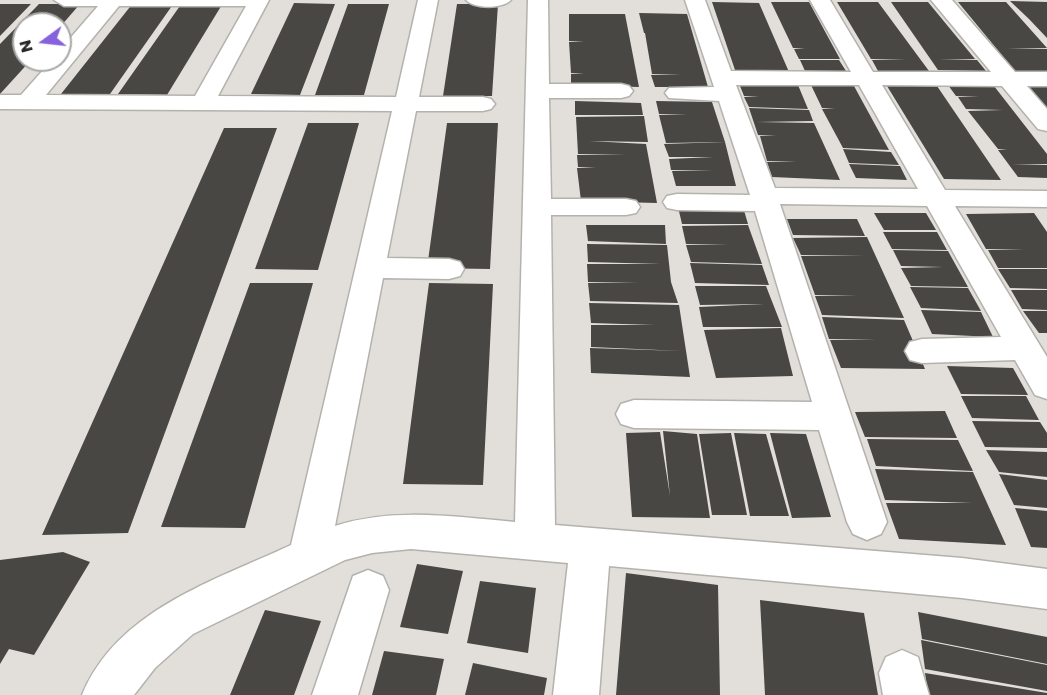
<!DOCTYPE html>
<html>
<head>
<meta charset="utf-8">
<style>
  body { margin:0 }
  #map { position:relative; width:1047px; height:695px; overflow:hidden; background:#e2dfdb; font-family:Poppins,sans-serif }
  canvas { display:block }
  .north { position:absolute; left:12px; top:12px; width:60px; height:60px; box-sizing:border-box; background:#fff; border:2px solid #a9a9a8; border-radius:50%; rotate:255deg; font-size:16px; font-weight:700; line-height:24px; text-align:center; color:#282725 }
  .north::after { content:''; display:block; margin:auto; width:21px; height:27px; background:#8662dd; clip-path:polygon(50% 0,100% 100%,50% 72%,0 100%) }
</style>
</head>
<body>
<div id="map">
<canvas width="1047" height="695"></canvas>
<div class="north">N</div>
</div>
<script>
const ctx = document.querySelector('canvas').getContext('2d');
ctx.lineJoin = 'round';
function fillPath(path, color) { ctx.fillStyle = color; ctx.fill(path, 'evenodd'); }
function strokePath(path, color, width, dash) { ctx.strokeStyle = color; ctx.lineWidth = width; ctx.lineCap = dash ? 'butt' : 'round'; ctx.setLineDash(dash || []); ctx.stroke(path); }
const building = new Path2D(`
  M1010 1 1047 2V38L1029 19Z
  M712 2 759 3 789 72 735 70Z
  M771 2H809L840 59H799L794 49 805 48H793Z
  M837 2H878L929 71H878L872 60 906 59H871Z
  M891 2H928L975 59H939L977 60 986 71 938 70Z
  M958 2H1006L1047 48H1007L1047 49V71H1015Z
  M133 3H174L110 94H61Z
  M182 3H223L167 95 118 94Z
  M294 3 335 4 300 95 251 94Z
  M0 4H31L0 36Z
  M39 4H80L60 27V24H24V60H31L0 94V44Z
  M348 4H389L364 95H315Z
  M457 4H498L492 96H443Z
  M639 13 687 14 708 87H655L651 75 681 74H652L645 33H653H644Z
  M569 14H625L639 87 571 85V74L584 73H571L569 42 584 41H569Z
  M800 60H839L846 71H805Z
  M798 85 808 109 749 107 744 97 759 96H744L740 86Z
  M811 85 854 86 889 150 843 148 822 109H835L822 108Z
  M948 85 994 86 1047 154V164L1012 165H1047V178L1018 177 998 150 1007 149H998L968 111 1003 110 966 109 958 97H979L956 96Z
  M887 86H937L1001 180 944 179Z
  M1029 87H1047V108L1038 98Z
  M575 101 641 103 643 115H575Z
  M656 101 712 102 725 142 666 143 659 115 687 114H659Z
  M749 108 809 110 813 121 757 122 814 123 840 180 772 177 767 162 797 161H767L760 136H776L758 135Z
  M644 116 648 142 589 141 646 144 657 203 581 201 577 168H596L578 167 577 155H626L578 154 576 117Z
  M308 123H359L318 270 255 269Z
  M447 123H498L490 269 427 268Z
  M224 128H277L128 533 42 535Z
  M725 142 736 186H676L672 171 713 170H671L669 159 713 157H669L664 144Z
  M843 149 891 152 899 165 849 163Z
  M849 164 900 166 907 180 856 178Z
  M678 207H743L748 224H682Z
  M874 213H926L936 230H884Z
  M1034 213 1047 232V268H998L988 250 1024 249H986L966 214Z
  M787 219H857L865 236 793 235Z
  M586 225H665L666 244 588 241Z
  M748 225 762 264 691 262 686 245H728L686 244 682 226Z
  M883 232H937L947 250 892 249Z
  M867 237 904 318 822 315 815 296H857L815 295 801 256H864L801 255 793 238Z
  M587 244 667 245 671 282 678 303 590 301 588 283 638 282H588L587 264H661L588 262Z
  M893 250 948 251 968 287 911 286 901 268 943 267 901 266Z
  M690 263 762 265 769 285 695 283Z
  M998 269H1047V289L1010 288Z
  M250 283H313L245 528 161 527Z
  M429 283 493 284 483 485 403 484Z
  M695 286H766L782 327H703L699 307 764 304 700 305Z
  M910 287 968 288 981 311 921 308Z
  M1011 290H1047V310L1022 309Z
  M589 303 679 305 690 377 591 373 590 348 682 351 591 347V325H654L591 323Z
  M921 310 981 312 993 337 932 334Z
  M1023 311H1047V333H1039Z
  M822 317 904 320 925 369 841 368 830 340 876 339H829Z
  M781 328 793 376 716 378 704 330Z
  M947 366 1013 368 1028 395 961 394Z
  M961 396H1026L1039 420 972 418Z
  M945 411 957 438 865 437 855 412Z
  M972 421 1040 422 1047 433V448L985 447Z
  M663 431 697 434 710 518 632 517 626 433 660 432 670 496Z
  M731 433 747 515H712L699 434Z
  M734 433 766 434 789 516H750Z
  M770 433 806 434 831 517 792 518Z
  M867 439 958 440 973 471 876 466Z
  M986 450 1047 452V477L999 472Z
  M875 469 973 472 1006 545 899 539 886 503H972L885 500Z
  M999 474 1047 480V508L1014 505Z
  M1015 508 1047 511V548L1031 547Z
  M63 552 90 562 34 655 9 649 0 664V560Z
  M417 564 463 571 448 634 400 627Z
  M626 573 718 585 720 695H616Z
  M480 581 536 588 528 653 467 643Z
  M760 600 864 613 878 695H765Z
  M265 610 321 621 294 695H230Z
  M918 612 1047 637V664L922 639Z
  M921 640 1047 665V691L925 669Z
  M384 651 444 659 436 695H372Z
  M473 663 547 678 544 695H465Z
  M925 673 1047 693V695H928Z`);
const street = new Path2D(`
  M54 0H269L218 96 396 97 418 0H438L419 97H483L491 99 495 104 491 109 483 111H416L387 258 449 259 460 262 464 269 460 276 449 279 383 278 335 526C394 507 455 517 515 522L528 0H548L549 84H621L629 86 633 91 629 96 621 98H549L551 199H626L636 201 640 207 636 213 626 215H551L555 525 962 558 1047 569V609L962 598 609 566 599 695H553L568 563 411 549 372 553 345 560 193 634 155 668 134 695H82C117 610 214 581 291 545L392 111 0 109V95H21L52 60H60V50L98 6H64ZM119 6H246L195 96 46 95Z
  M466 0H511C503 9 474 9 466 0Z
  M685 0H705L731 71 851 72 810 0H830L873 72H991L931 0H952L1015 72H1047V86H1027L1047 109V131L1038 129 1002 86 882 85 945 190 1047 191V207L955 206 1047 357V399L1035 395 1015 360 922 363 910 360 905 351 910 342 922 339 1001 337 927 206 780 204 887 522 881 534 867 540 853 534 847 522 819 430 634 428 621 424 616 414 621 404 634 400 812 402 755 211 677 210 667 208 663 202 667 196 677 194 750 195 719 101 669 98 665 93 669 88 714 87ZM736 85H859L918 189 775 188Z
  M368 570 383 576 389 590 358 695H312L353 576Z
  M902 650 918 657 929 695H883L879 673 886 657Z`);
fillPath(building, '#494743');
strokePath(street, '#b4b2ad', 3);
fillPath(street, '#fff');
</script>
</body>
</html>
